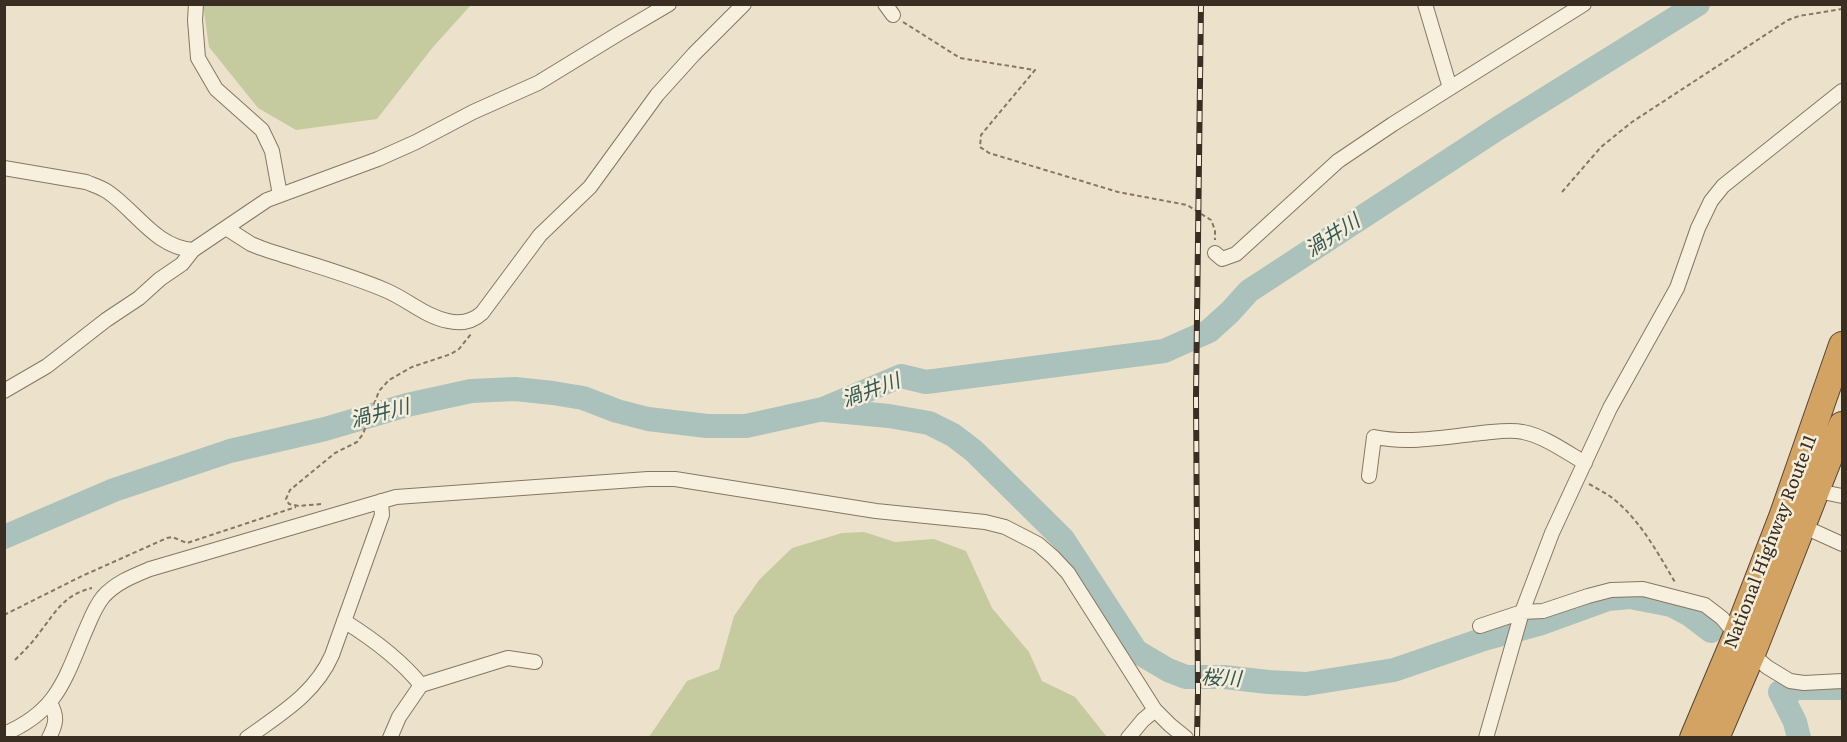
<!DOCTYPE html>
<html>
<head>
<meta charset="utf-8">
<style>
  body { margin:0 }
  #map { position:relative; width:1847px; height:742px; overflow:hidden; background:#ece2cb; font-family:Literata,serif }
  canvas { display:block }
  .frame { position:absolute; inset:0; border:6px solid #3a2e22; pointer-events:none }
</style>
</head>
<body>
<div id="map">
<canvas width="1847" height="742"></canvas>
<div class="frame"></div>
</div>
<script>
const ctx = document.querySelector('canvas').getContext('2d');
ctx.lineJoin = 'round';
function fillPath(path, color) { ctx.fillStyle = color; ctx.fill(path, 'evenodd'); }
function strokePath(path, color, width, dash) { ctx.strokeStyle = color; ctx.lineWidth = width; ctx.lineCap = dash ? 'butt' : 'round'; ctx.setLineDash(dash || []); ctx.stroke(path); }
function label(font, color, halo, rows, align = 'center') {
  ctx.font = font + ' Literata,"Noto Sans JP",serif'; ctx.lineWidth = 5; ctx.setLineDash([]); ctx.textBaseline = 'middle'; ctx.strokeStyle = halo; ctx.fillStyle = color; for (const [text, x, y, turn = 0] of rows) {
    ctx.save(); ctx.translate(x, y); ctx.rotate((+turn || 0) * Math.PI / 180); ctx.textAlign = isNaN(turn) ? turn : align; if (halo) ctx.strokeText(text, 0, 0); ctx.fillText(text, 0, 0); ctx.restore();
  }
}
const green = new Path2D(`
  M203 5H471L433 47 377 119 296 130 258 108 209 47Z
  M864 532 895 542 934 539 966 551 992 608 1029 652 1042 681 1075 697 1107 737H649L687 681 719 669 734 616 759 580 792 548 842 533Z`);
const river = new Path2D(`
  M825 410 889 416 929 423 953 435 974 451 1063 539 1136 651 1168 670 1186 677H1224L1268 682 1306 684 1394 670 1484 639 1539 624 1608 599 1630 597 1671 605 1690 615 1711 631
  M4 537 114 490 230 451 325 429 407 405 471 391 515 389 553 393 583 398 617 411 648 419 707 426H746L823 409 901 376 926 382 1164 351 1209 331 1230 312 1249 291 1500 127 1698 4
  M1780 692 1800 688H1842
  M1780 692 1795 722 1799 738`);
const path = new Path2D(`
  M903 22 960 58 1035 70 981 135 980 147 989 153 1118 192 1187 205 1211 220 1215 230V240
  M1562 192 1601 147 1632 122 1788 20 1799 16 1842 9
  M1589 484C1598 489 1608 494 1616 501 1642 523 1659 555 1676 584
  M321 504 299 506 289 504 286 499 290 490 335 453 357 442 363 434 379 391 389 380 412 367 451 354 459 349 471 334
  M4 615 82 576 167 538 172 537 187 543 296 507
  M15 660C24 651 33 642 40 632 57 610 64 595 92 588`);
const street = new Path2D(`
  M196 4 195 20 198 58 216 89 262 130 272 151 280 195
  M885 4 893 15
  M1425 4 1450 88 1584 4
  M4 168 86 182C93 185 101 187 108 192 136 211 155 247 193 250
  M226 228 251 244 261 248C302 262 345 273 385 290 407 299 424 316 448 321 461 324 472 322 482 313L540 235 590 187 657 95 694 54 744 4
  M1215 253 1222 259 1236 254 1338 161 1393 124 1450 88
  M4 391 47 366 106 320 139 298 160 279 182 264 193 250 267 200 378 159 416 142 473 112 538 83 618 34 669 4
  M1369 476 1374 437C1409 444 1446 437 1481 433 1495 432 1509 429 1523 432 1544 436 1566 452 1585 463
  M1818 491 1842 496
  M1798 524 1842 544
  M344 621C373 639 400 659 421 685L508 658 535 662
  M1480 626 1522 612 1543 611 1588 596 1611 590 1643 589 1705 605 1722 618 1752 654 1767 667 1790 681 1804 683 1842 681
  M4 734C56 712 64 682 84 634 90 621 94 608 103 597 115 583 133 576 150 569L396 497 648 479H675L876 511 985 522 1005 527 1038 544 1053 557 1068 573 1155 710 1170 725 1186 738
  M49 738C56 724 58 717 50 703
  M247 738C280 714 315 694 332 655L382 515 381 501
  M390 738 399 717 421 685
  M1128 738 1143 720 1155 710
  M1486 738 1522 612 1552 533 1610 408 1677 288 1698 228 1711 201 1723 186 1842 91`);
const highway = new Path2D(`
  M1693 738 1736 636 1782 517 1842 345
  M1716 738 1752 654 1842 425`);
const rail = new Path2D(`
  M1197 738 1198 692 1196 397 1201 4`);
const streetNames = [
  ["National Highway Route 11",1771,542,-69]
];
const waterNames = [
  ["渦井川",1333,236,-33],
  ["渦井川",871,391,-20],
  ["渦井川",380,414,-14],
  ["桜川",1221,679,3]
];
fillPath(green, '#c5ca9f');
strokePath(river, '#abc1bb', 24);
strokePath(street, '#887660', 16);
strokePath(highway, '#574434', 28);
strokePath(path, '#887660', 2, [4.5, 3]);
strokePath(street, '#f7f0de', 14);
strokePath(highway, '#d3a364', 26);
strokePath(rail, '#3a2e22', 6);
strokePath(rail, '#f4edda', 4, [11]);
label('18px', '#3a2e22', '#f4edda', streetNames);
label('italic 20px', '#335856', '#f4edda', waterNames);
</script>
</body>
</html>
